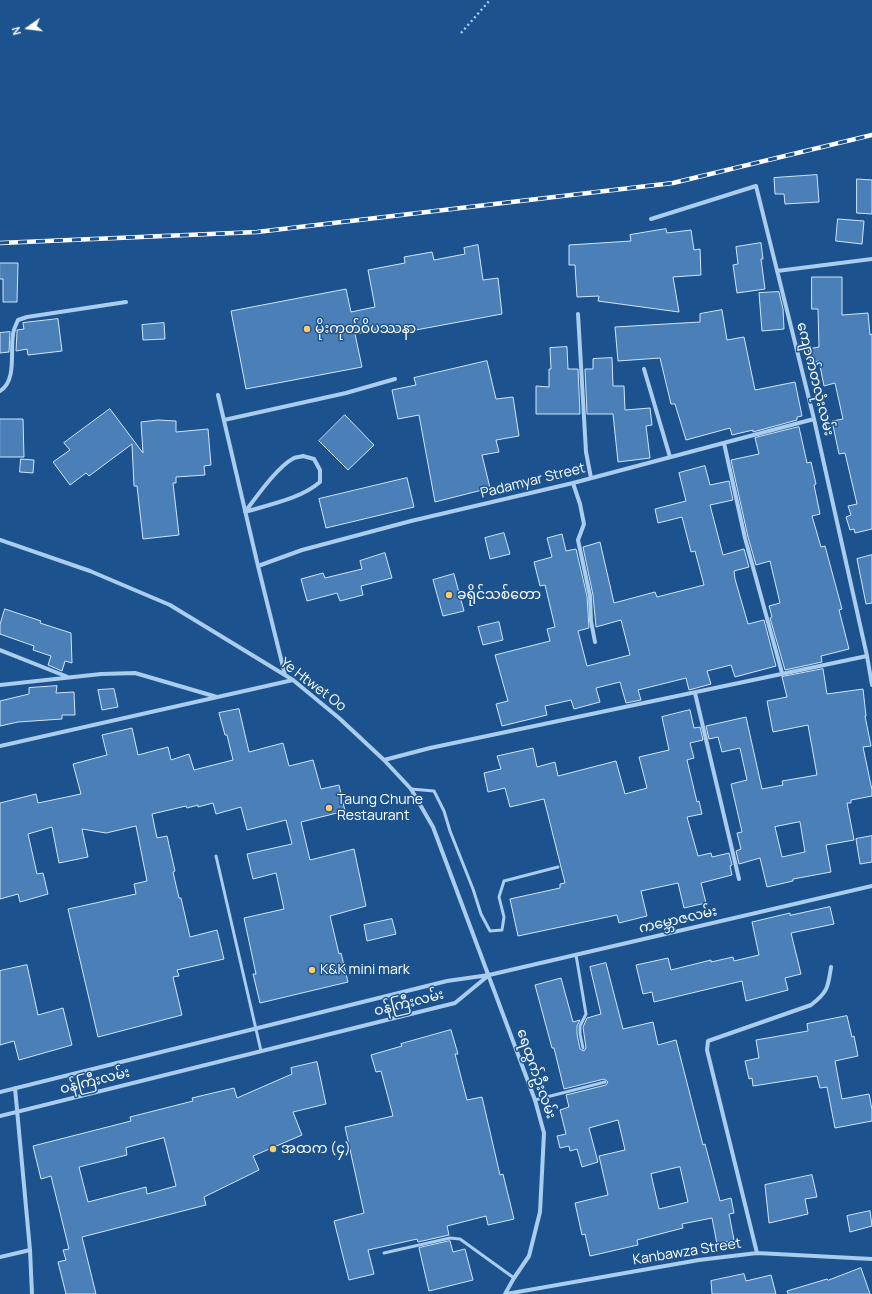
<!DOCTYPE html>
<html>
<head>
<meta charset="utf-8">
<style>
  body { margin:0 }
  #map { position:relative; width:872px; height:1294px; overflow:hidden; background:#1c538e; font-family:Manrope,sans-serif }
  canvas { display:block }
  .north { position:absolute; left:8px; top:8px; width:40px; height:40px; -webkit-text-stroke:3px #1c538e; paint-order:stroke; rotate:256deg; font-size:11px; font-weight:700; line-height:16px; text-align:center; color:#fff }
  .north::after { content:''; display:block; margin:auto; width:14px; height:18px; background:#fff; clip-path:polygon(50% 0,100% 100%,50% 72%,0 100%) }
</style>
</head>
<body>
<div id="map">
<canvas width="872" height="1294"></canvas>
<div class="north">N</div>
</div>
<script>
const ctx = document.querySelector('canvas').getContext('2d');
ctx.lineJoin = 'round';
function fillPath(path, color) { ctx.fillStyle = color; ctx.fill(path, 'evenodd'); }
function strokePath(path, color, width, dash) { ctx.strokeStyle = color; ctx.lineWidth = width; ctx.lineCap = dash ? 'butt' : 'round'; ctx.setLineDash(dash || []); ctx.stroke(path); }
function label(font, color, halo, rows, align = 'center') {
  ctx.font = font + ' Manrope,"Noto Sans Myanmar",sans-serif'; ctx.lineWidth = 3; ctx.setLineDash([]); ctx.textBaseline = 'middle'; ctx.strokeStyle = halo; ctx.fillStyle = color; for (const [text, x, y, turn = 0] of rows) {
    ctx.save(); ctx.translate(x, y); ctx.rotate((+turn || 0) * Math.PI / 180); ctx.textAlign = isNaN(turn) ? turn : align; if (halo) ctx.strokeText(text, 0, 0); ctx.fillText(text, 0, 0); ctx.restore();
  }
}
const building = new Path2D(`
  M817 175 819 202 785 204 784 194H775L774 178Z
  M857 179 872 180V214L857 213Z
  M838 219 864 221 862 244 836 241Z
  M666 229 667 233 691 230 694 250 700 249 701 275 673 277 679 312 598 301 599 296 577 297 575 265H569V245L631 241 630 235Z
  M761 243 763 259H761L765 289 737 293 733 265 738 264 736 247Z
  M478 245 483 280 498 278 502 314 405 332V329L390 332 389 327 355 334 362 367 246 389 231 311 346 289 351 312 375 307 368 270 405 263 404 257 432 252 434 260 465 254 464 248Z
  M0 263H18L17 302H3V279H0Z
  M812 277H842V315L868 313 870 335 872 334V529L855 533 854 529 850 530 846 517 851 515 848 506 857 504 845 453 839 454 832 421 843 419 835 383 824 386 819 361 811 363 808 349 819 347 818 309H812Z
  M779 292 783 309 784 329 762 331 759 293Z
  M722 310 727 340 744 337 755 390 795 382 802 416 797 417V420L753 432V430L732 435 730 428 686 440 675 404H671L660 358 618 361 615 327 700 322V314Z
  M58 319 62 351 28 355 27 349 16 351 17 332V330L24 329 23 323Z
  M164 323 165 339 143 340 142 325Z
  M10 332 9 352 0 353V333Z
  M567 347 568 369H578L580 414H536V386L549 387V369H551L550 348Z
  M612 358 613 386H624L625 410 650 408 652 425 646 426 650 458 618 462 613 414H587L585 369H593V359Z
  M487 361 496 399 513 397 519 436 496 440 499 452 482 455 490 488 435 502 419 415 398 419 392 390 416 385 414 378Z
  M110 409 143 453 141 422 158 420 176 421V432L208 429 211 465 204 466 205 475 176 477V483H173L179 535 143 539 137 486H134L132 444 89 476 86 473 70 485 53 462 70 450 64 443Z
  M345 415 374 445 348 470 319 441Z
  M0 419H23L24 457H0Z
  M799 427 807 463 811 462 816 484 814 485 820 514 812 516 821 547 825 546 842 609 839 610 849 649 821 656 822 662 785 670 770 618 772 617 769 606 780 603 770 561 756 565 748 537 731 460 759 454 755 438Z
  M21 459 34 460 33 473 20 472Z
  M705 466 710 485 729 481 733 500 710 505 723 555 744 549 749 567 734 571 735 579 748 624 764 620 776 666 735 677 731 665 707 671 711 684 689 690 686 678 638 690 641 700 626 703 620 682 596 688 600 702 574 709 571 700 545 706 547 715 502 726 496 704 508 701 495 655 550 641 547 629 555 627 545 585 540 586 534 562 552 557 547 538 562 534 566 551 576 549 587 596 589 628 578 631 587 666 630 655 621 620 596 627 593 595 583 547 600 542 614 603 655 592 657 597 704 585 695 551 691 552 682 517 658 523 655 509 686 501 679 473Z
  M407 478 414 507 326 528 319 499Z
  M504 533 510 554 490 559 485 538Z
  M385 553 392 578 361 586 363 595 340 601 337 593 307 601 301 579 323 573 325 578 362 569 360 561Z
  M872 555V603L866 604 857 559Z
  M454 574 464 611 443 616 433 580Z
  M5 609 41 621 40 623 71 633 72 663 65 661 62 671 48 665 51 656 33 650 34 646 0 634V625Z
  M499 622 503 640 483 645 478 627Z
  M823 669 827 694 863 689 866 716H865L871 746 863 747 872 790V796L851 800V803H847L854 840 826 845 831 872 793 879V881L767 887 760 858 739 864 736 851 741 849 737 833 742 832 731 784 747 780 740 748 722 752 718 737 709 739 706 726 746 717 762 789 783 785 782 781 817 775 808 725 773 732 767 701 787 697 782 677ZM800 822 805 852 782 857 775 827Z
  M57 686 56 693 74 692 75 715H62V719L18 722 0 726V701L29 694V688Z
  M114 689 118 707 102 710 98 690Z
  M239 709 249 752 283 743 289 766 313 760 321 789 339 785 345 811 301 822 310 860 354 849 366 906 330 916 339 954 341 953 348 982 260 1003 253 974H256L244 918 284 909 276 873 253 879 247 854 292 844 286 820 247 830 241 807 216 814 213 803 198 807V805L187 808 186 806 152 814 157 838 167 836 175 871 173 872 179 898H181L190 937 217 930 224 959 177 970 179 976 173 977 182 1015 98 1037 68 909 136 894 134 884 147 881 136 826 106 833 82 829 88 857 59 863 52 827 28 834 37 874 43 873 48 894 20 902 18 894 0 899V803L36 794 38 803 81 794 73 764 107 755 102 735 132 728 138 755 168 747 171 760 189 754 194 770 233 760 227 735H225L219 713Z
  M690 710 694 728 700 727 703 740 690 743 694 758 687 760 697 802 699 801 702 814 687 817 698 856 711 853 712 857 729 853 732 865 730 866 732 875 701 883 706 903 684 908 678 883 641 891 647 916 619 923 617 915 518 936 510 899 560 888V884L565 883 544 799 510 807 505 788 488 792 484 773 501 769 497 756 533 748 537 767 555 762 558 776 616 761 625 794 647 788 639 757 669 750 662 717Z
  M872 836V862L860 864 856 839Z
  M830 907 834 924 791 933 801 974 785 978 788 990 746 1001 742 981 654 1002 652 992 643 994 636 965 668 958 671 970 711 960V962L733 957 734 961 759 955 752 922 790 913V915Z
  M392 919 396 934 367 941 364 925Z
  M606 963 623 1029 653 1022 658 1045 676 1040 703 1145 705 1144 720 1201 731 1198 734 1213 729 1214 734 1240 717 1244 712 1218 682 1224 683 1228 637 1240 638 1245 590 1256 585 1234 582 1235 575 1203 608 1195 599 1156 625 1150 618 1120 589 1128 598 1162 582 1167 577 1149 570 1151 569 1146 560 1148 557 1136 566 1134 560 1110 569 1107 566 1095 606 1085 608 1082 604 1079 564 1089 554 1048H552L535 985 561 978 573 1022 580 1020 577 1026V1034L580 1049 584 1051 586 1048 583 1027 587 1018 601 1014 590 967ZM680 1167 688 1202 659 1209 651 1174Z
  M27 965 38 1015 63 1008 72 1045 19 1060 14 1041 0 1045V971Z
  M847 1016 852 1037 854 1036 858 1056 835 1061 842 1099 869 1094 872 1110V1121L835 1128 827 1087 820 1088 817 1076 753 1086 752 1078 749 1079 745 1061 759 1058 756 1040 808 1031 807 1024Z
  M451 1030 458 1054H455L467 1100 482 1097 500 1175 503 1174 514 1219 488 1225 486 1216 447 1226 449 1235 418 1242 417 1239 368 1250 374 1274 349 1280 334 1221 364 1213 345 1127 393 1116 381 1071 376 1072 371 1055 402 1046 401 1044Z
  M317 1062 326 1104 293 1112 302 1135 253 1156 259 1170 204 1197 206 1205 82 1237 96 1294H66L58 1262 66 1260 63 1250 69 1249 51 1176 41 1179 33 1146 131 1121 130 1117 193 1101 192 1098 234 1088 237 1098 292 1074 291 1068ZM164 1138 176 1186 147 1194 146 1187 88 1202 79 1167 127 1155 126 1148Z
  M812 1175 817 1197 805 1199 808 1214 769 1223 765 1185Z
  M870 1211 872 1226 850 1232 847 1216Z
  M450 1241 453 1252 465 1249 473 1280 429 1291 419 1248Z
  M861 1268 870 1294H788L787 1291 827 1279 828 1280Z
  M744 1274 746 1281 771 1275 776 1294H712L711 1281Z`);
const path = new Path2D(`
  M461 33 490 0`);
const service = new Path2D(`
  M411 789 434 791 444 811 450 831 473 889 481 914 490 931 502 930 504 917 499 897 504 881 558 867
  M216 856 261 1051
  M576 955 586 1014 580 1026V1034L583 1048
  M535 1100 605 1082
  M384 1253 450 1238 460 1239 514 1278`);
const minor = new Path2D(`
  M651 219 756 186 814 419 867 656 872 685
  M777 271 872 259
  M578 314 586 452 591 478
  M644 369 670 457
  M0 391C17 381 10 351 13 335 13 330 16 325 18 320L27 317 126 302
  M218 395 258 566 285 675
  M224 420 346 393 395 379
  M724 443 745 538 782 673
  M303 456 314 459 320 470V482C300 499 271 504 245 512 257 496 277 467 294 458 297 457 300 457 303 456Z
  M573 483 580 504 584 524 578 540 590 596 591 621 595 642
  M0 540 90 571 170 605 293 680 339 718 384 760 411 789 433 827 535 1100 544 1133 540 1212 529 1256 514 1278 505 1294
  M258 566 302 550 411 521 573 483 814 419
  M0 650 68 677
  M0 685 101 674 135 673 217 697
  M695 693 739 879
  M0 746 293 680
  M384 760 430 748 867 656
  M15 1088 30 1250 32 1294
  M0 1092 447 981 489 975 872 886
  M0 1116 455 1003 489 975
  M757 1253 707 1050 708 1041 811 1005C828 992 828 987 831 967
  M0 1257 30 1250
  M506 1294 699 1260 757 1253 872 1259`);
const rail = new Path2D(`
  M0 243 257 232 673 183 872 135`);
const markers = [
  [307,329,4,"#fdcb68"],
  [449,595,4,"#fdcb68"],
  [329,808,4,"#fdcb68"],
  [312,970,4,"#fdcb68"],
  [273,1149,4,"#fdcb68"]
];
const poiNames = [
  ["မိုးကုတ်ဝိပဿနာ",315,329],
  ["ခရိုင်သစ်တော",457,595],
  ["Taung Chune",337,800],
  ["Restaurant",337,816],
  ["K&K mini mark",320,970],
  ["အထက (၄)",281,1149]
];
const streetNames = [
  ["ကျောက်တလုံးလမ်း",815,379,76],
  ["Padamyar Street",533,481,-14],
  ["Ye Htwet Oo",313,685,37],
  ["ကမ္ဘောဇလမ်း",678,920,-13],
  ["ဝန်ကြီးလမ်း",409,1003,-14],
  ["ရေထွက်ဦးလမ်း",536,1074,71],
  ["ဝန်ကြီးလမ်း",95,1081,-14],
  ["Kanbawza Street",687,1252,-9]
];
fillPath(building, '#4a80b7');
strokePath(building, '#d0e5f9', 1);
strokePath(path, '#aacced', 2.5, [2, 3]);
strokePath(service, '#aacced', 3);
strokePath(minor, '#aacced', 4);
strokePath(rail, '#fff', 4.5);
strokePath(rail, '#1c538e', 3, [9]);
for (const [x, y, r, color] of markers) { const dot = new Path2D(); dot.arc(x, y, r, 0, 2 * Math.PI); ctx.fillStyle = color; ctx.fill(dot); strokePath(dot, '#1c538e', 1.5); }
label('14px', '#fff', '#1c538e', poiNames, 'left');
label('14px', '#fff', '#1c538e', streetNames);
</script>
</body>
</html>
